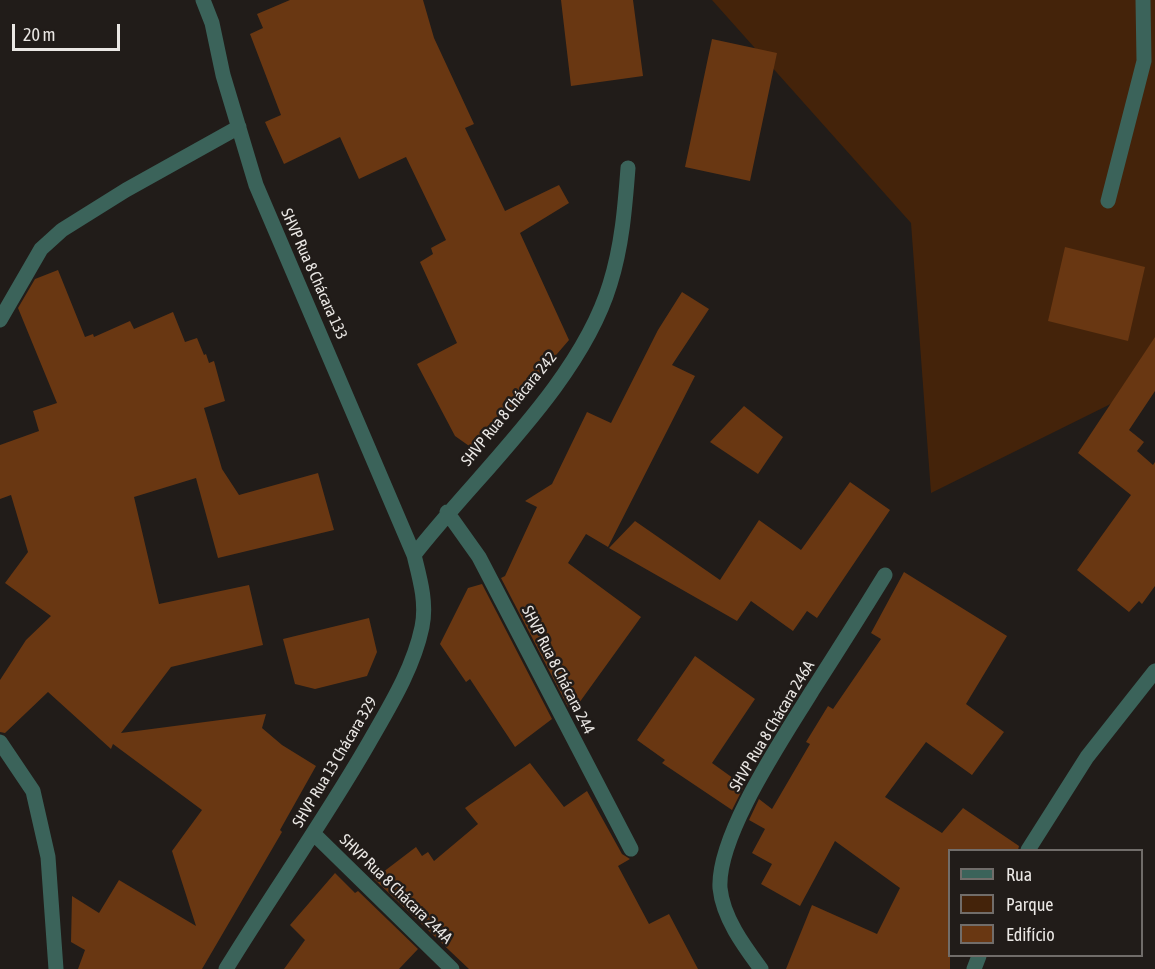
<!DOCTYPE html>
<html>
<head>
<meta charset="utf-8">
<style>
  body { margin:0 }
  #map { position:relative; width:1155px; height:969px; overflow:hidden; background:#211c19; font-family:"Asap Condensed",sans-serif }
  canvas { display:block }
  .legend { position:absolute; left:948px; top:849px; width:195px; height:108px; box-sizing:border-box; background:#211c19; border:2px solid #716d6a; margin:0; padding:8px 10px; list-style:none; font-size:18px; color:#eae7e4 }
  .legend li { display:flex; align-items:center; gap:12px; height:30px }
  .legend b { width:30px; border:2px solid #716d6a }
  .scale { position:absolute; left:12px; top:24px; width:108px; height:27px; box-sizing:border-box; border:3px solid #eae7e4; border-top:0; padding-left:8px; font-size:18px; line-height:21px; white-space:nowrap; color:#eae7e4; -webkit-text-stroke:4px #211c19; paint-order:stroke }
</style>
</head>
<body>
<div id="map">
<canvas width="1155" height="969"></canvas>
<ul class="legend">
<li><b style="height:8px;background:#3b635a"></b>Rua</li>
<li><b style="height:16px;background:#44230a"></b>Parque</li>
<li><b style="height:16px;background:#693712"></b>Edifício</li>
</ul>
<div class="scale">20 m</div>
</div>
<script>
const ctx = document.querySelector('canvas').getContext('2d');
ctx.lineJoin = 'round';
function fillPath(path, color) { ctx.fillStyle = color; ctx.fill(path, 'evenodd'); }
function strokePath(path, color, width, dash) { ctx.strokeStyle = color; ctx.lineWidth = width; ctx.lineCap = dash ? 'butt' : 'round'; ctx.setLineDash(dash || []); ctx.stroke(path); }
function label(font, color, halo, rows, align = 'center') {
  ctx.font = font + ' "Asap Condensed",sans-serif'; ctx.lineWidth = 5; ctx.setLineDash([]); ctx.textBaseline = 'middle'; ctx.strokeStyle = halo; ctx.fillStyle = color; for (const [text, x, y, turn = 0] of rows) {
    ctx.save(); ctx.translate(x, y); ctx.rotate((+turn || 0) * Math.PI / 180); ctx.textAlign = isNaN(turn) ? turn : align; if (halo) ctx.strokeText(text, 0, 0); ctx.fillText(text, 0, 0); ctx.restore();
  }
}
const green = new Path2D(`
  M712 0H1155V382L931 493 911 223Z`);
const building = new Path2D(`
  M290 0H423L434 38 474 124 465 128 505 211 559 185 569 203 520 233 569 340 508 411 497 417 472 448 455 436 417 364 457 343 420 262 433 254 431 248 446 240 406 157 359 179 340 137 284 164 265 122 281 115 250 34 263 28 257 14Z
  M561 0H633L643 76 571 86Z
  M712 39 777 53 750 181 685 167Z
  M1065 247 1145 267 1128 341 1048 321Z
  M58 270 85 337 93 334 94 337 130 321 134 329 173 312 185 342 197 338 204 355 206 354 209 363 214 361 225 401 204 408 222 469 239 495 318 473 334 530 218 558 196 478 134 497 159 604 249 585 263 645 171 667 121 733 266 714 262 728 282 745 316 766 280 830 282 832 202 969H78L85 950 71 942 72 896 99 913 119 880 196 926 172 851 202 810 113 744 111 749 48 692 5 733 0 732V680L26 640 51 616 5 583 28 552 11 495 0 499V445L39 431 33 411 57 403 18 308 35 279Z
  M682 292 709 309 672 365 695 376 608 547 586 534 568 563 641 617 574 710 570 705 568 707 501 578 505 576 537 507 525 501 552 484 587 412 611 423 658 330Z
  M1155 337V391L1129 430 1144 442 1137 451 1153 465 1155 462V586L1142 604 1139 601 1129 612 1077 570 1131 495 1078 453Z
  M744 406 783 437 758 474 710 442Z
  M850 482 890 510 817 618 807 611 793 631 751 601 737 621 609 548 635 521 720 580 759 520 801 550Z
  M904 572 1007 636 966 704 1004 732 972 775 926 742 885 797 942 833 963 808 1019 846 1018 850H950V969H786L812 905 877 934 900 888 835 841 800 906 761 884 772 864 752 853 765 829 749 820 759 799 772 809 810 744 806 742 828 706 833 709 881 639 871 633Z
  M482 584 552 719 515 747 470 679 466 682 440 644 468 588Z
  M369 618 377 652 367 676 315 689 295 684 283 639Z
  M695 656 755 699 712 763 744 786 732 810 662 763 665 760 637 740Z
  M530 763 564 807 587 791 622 854 630 859 618 866 649 924 669 914 698 969H469L374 879 416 847 422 856 428 852 434 861 478 824 465 808Z
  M335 873 355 893 358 891 418 949 399 969H284L305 940 290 925Z`);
const street = new Path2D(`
  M203 0 212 23 223 75 256 185 414 555C420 579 427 603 422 627 413 670 388 709 367 746 323 822 272 894 226 969
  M1108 201 1144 61 1143 0
  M0 320 41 249 62 230 126 190 239 127
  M447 512 479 557 631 849
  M414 555C477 474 580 383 610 284 622 246 625 207 628 168
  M0 742 33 791 48 857 56 969
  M314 834 452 969
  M1028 850 1087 757 1155 671
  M761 969C744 946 723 918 720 888 717 835 784 737 812 691 837 652 861 614 885 575
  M974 969 979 956`);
const streetNames = [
  ["SHVP Rua 8 Chácara 133",314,274,66],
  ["SHVP Rua 8 Chácara 242",509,409,-51],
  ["SHVP Rua 8 Chácara 244",558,670,63],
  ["SHVP Rua 8 Chácara 246A",772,726,-59],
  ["SHVP Rua 13 Chácara 329",335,762,-59],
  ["SHVP Rua 8 Chácara 244A",396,889,44]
];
fillPath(green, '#44230a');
fillPath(building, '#693712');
strokePath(street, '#3b635a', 15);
label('16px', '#eae7e4', '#211c19', streetNames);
</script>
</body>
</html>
